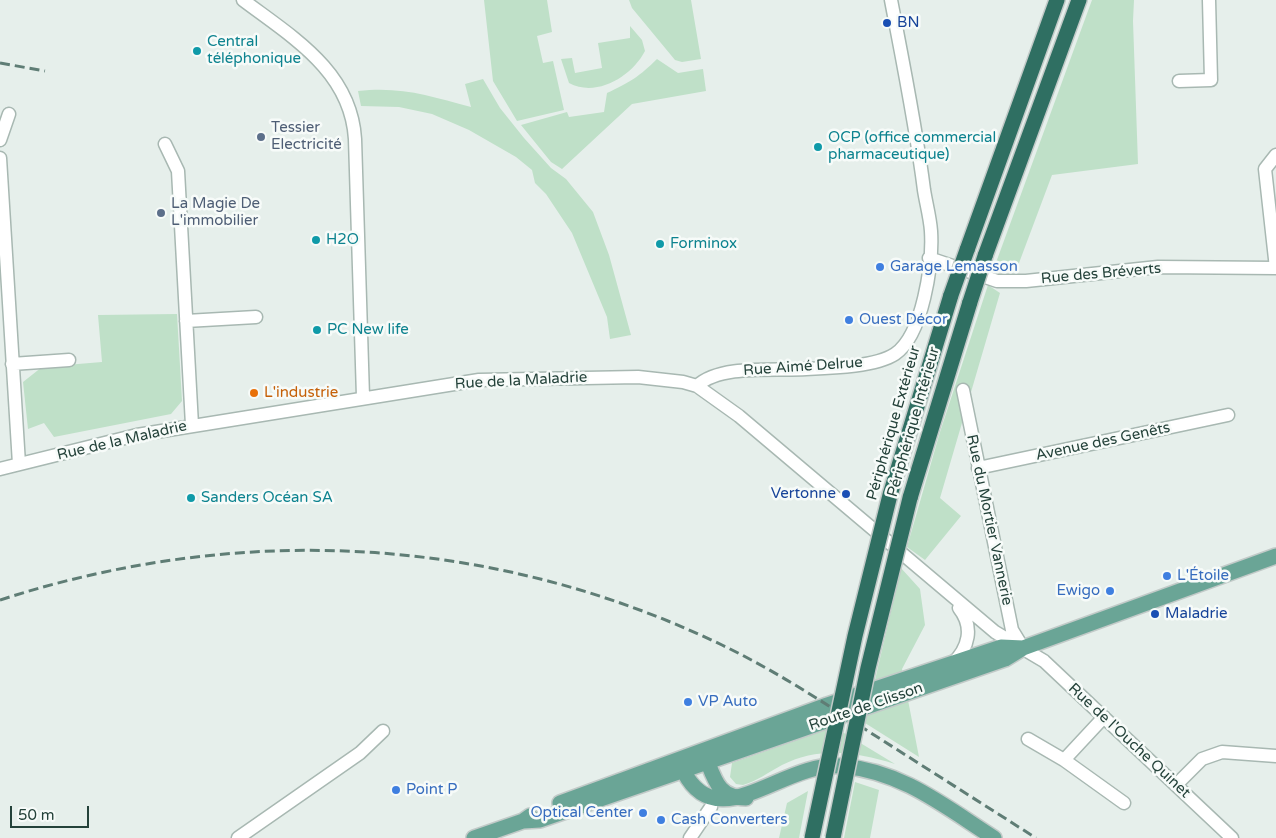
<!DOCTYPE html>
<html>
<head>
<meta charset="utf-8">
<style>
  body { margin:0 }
  #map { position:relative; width:1276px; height:838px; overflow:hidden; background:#e6efeb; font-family:"Varela Round",sans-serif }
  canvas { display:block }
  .scale { position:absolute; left:10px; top:806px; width:79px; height:22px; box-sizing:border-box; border:2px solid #24423a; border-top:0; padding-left:6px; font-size:15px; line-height:18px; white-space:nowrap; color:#24423a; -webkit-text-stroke:4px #f7fbf9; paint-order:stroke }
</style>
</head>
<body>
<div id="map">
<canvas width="1276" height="838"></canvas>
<div class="scale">50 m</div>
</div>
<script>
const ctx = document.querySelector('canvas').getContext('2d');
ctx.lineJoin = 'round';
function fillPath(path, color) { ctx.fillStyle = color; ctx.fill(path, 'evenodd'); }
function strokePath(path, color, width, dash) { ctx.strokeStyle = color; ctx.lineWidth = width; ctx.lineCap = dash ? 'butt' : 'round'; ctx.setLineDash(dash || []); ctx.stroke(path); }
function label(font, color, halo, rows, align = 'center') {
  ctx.font = font + ' "Varela Round",sans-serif'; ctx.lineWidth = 5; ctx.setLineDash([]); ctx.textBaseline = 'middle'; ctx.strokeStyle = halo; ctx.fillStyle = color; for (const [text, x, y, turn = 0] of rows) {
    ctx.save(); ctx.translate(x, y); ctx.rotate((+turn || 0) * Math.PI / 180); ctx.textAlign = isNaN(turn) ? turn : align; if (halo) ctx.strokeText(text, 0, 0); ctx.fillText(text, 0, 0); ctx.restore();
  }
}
const green = new Path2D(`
  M484 0H547L552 32 537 36 543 63 553 61 564 110 517 121 493 81Z
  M629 0H691L701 59 682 62 675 60 632 8Z
  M1092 0H1134L1133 21 1138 164 1052 175 1016 271 994 268Z
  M630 26 642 40 645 51C632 76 597 98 569 83L561 59 572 58 575 73 602 68 598 43 630 38Z
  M657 59 678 73 703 69 706 91 632 104 562 169 551 162 521 125 567 112 569 117 604 112 607 93C629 83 640 76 657 59Z
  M483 79 500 108 524 138 551 168 566 179 593 212 609 255 631 335 610 339 607 317 572 233 546 194 535 183 532 170 516 157 469 130 432 114 399 107 361 106 358 91C401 86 430 96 471 107L465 84Z
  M988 285 1000 293 940 498 961 516 925 560 907 547 940 432Z
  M177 314 182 401 171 414 54 437 44 423 28 429 23 382 42 367 102 362 98 315Z
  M901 568 920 589 925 625 902 669 919 757 865 723Z
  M834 727 895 764C855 752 821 746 782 765 769 772 757 781 743 785L736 784 730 777 732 763Z
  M855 782 879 790 870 838H844Z
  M808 791 799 838H779L787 803Z`);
const minor = new Path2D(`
  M243 0C292 37 351 71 355 139L363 397
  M1179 81 1211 80 1209 0
  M0 140 9 114
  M165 144 178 171 192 425
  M1276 155 1265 169 1276 268
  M0 158 19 464
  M929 258 997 281H1026L1158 267 1276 268
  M186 321 256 317
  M12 364 69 360
  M697 386C720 364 775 371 806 369 830 368 875 367 895 354 923 335 933 263 931 231 930 217 926 203 924 190 916 126 903 63 891 0
  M963 390 1012 630 1023 648
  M978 468 1228 415
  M0 469 137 435 479 380 638 377 683 382 697 386 739 416 995 632 1044 661 1232 838
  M952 664C969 648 974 627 959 608
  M1028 739 1064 760 1104 717
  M1064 760 1124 803
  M1176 785 1202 759 1222 752 1276 756
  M238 838 360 753 383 731
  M690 838 711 807`);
const major = new Path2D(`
  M708 763C716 784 721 798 746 798
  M684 772C718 838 783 761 841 766 902 771 944 806 994 838
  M560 803 827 705 1001 647 1023 648
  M523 821 540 820 1005 659 1023 648 1276 556
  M474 838 523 821 530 816`);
const highway = new Path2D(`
  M967 250 1057 0
  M985 256 1079 0
  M890 495 951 295
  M910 498 970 302`);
const rail = new Path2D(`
  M0 63 45 71
  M0 600C241 522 493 535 722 645 774 670 823 702 871 733 926 768 981 803 1036 838`);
const highwayBridge = new Path2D(`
  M951 295 967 250
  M970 302 985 256
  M812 838 855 636 890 495
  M833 838 868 668 910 498`);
const markers = [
  [887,23,5,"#1a4fb4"],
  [197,51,5,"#0f9aa8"],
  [261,137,5,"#5c6f8a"],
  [818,147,5,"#0f9aa8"],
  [161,213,5,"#5c6f8a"],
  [316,240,5,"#0f9aa8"],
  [660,244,5,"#0f9aa8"],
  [880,267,5,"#3f7fe0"],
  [849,320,5,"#3f7fe0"],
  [317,330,5,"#0f9aa8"],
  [254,393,5,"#e8710a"],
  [846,494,5,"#1a4fb4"],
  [191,498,5,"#0f9aa8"],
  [1167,576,5,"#3f7fe0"],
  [1110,591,5,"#3f7fe0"],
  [1155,614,5,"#1a4fb4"],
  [688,702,5,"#3f7fe0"],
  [396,790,5,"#3f7fe0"],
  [643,813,5,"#3f7fe0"],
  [661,820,5,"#3f7fe0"]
];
const transitNames = [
  ["BN",897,23],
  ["Vertonne",836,494,"right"],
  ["Maladrie",1165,614]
];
const cultureNames = [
  ["Central",207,42],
  ["téléphonique",207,59],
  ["OCP (office commercial",828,138],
  ["pharmaceutique)",828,155],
  ["H2O",326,240],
  ["Forminox",670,244],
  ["PC New life",327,330],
  ["Sanders Océan SA",201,498]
];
const serviceNames = [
  ["Tessier",271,128],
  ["Electricité",271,145],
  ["La Magie De",171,204],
  ["L'immobilier",171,221]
];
const shopNames = [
  ["Garage Lemasson",890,267],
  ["Ouest Décor",859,320],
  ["L'Étoile",1177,576],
  ["Ewigo",1100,591,"right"],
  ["VP Auto",698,702],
  ["Point P",406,790],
  ["Optical Center",633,813,"right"],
  ["Cash Converters",671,820]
];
const streetNames = [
  ["Rue des Bréverts",1101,274,-5],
  ["Rue Aimé Delrue",803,367,-4],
  ["Rue de la Maladrie",521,381,-3],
  ["Périphérique Intérieur",914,422,-74],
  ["Périphérique Extérieur",894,423,-74],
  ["Rue de la Maladrie",122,441,-13],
  ["Avenue des Genêts",1103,442,-12],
  ["Rue du Mortier Vannerie",989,520,78],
  ["Route de Clisson",866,707,-19],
  ["Rue de l'Ouche Quinet",1129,741,43]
];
const foodNames = [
  ["L'industrie",264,393]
];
fillPath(green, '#bfe0c8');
strokePath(minor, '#a8b8b2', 15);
strokePath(major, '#c2cac8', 18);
strokePath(highway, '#c2cac8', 18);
strokePath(minor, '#fff', 12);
strokePath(major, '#6aa596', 15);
strokePath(highway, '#2f6f62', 15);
strokePath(rail, '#5f7d75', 3, [10, 5]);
strokePath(highwayBridge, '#c2cac8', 18, []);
strokePath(highwayBridge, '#2f6f62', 15);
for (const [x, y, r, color] of markers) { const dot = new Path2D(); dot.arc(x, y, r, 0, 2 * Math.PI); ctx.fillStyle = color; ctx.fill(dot); strokePath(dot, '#f7fbf9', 2); }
label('15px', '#164399', '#f7fbf9', transitNames, 'left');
label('15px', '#0d838f', '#f7fbf9', cultureNames, 'left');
label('15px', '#4e5e75', '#f7fbf9', serviceNames, 'left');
label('15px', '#366cbe', '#f7fbf9', shopNames, 'left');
label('15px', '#24423a', '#f7fbf9', streetNames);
label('15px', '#c56008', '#f7fbf9', foodNames, 'left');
</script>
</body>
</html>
